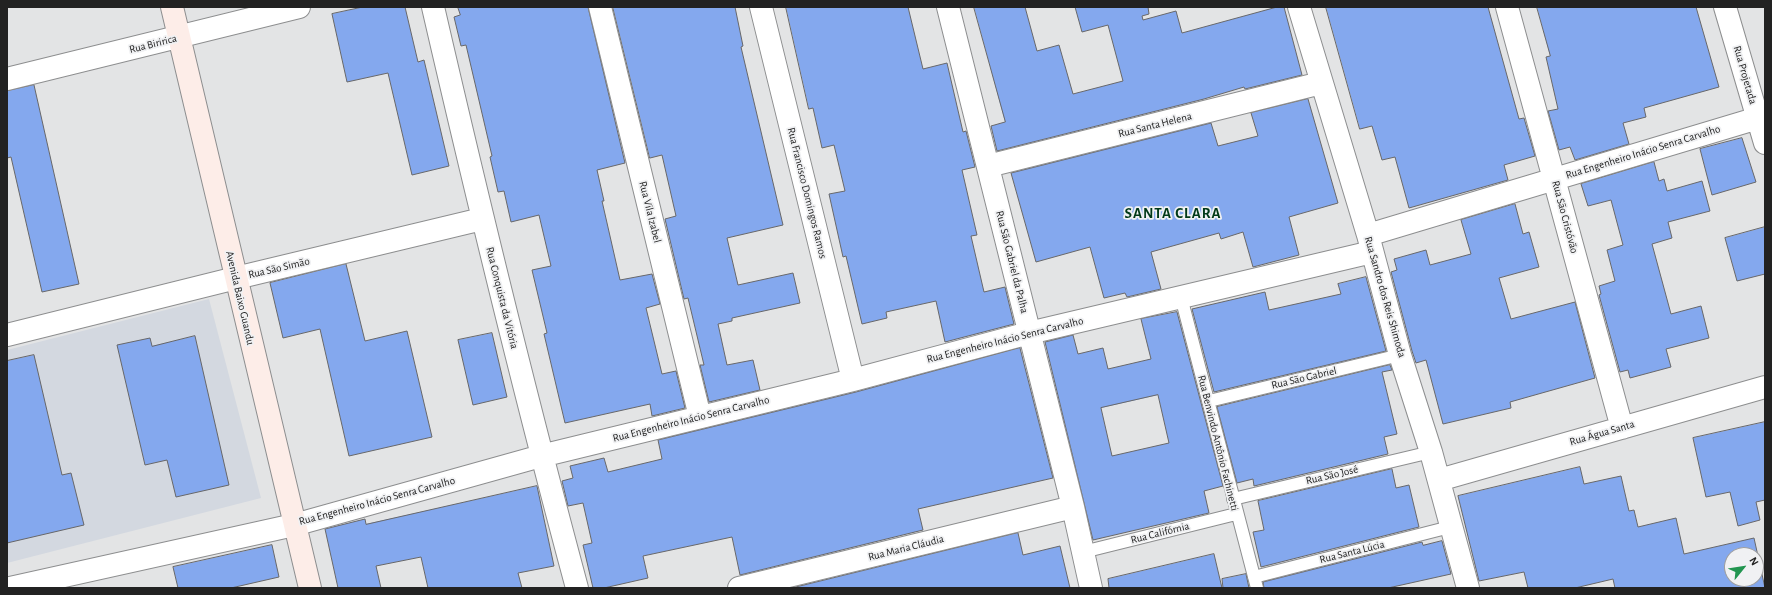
<!DOCTYPE html>
<html>
<head>
<meta charset="utf-8">
<style>
  body { margin:0 }
  #map { position:relative; width:1772px; height:595px; overflow:hidden; background:#e3e4e5; font-family:"Alegreya Sans",sans-serif }
  canvas { display:block }
  .frame { position:absolute; inset:0; border:8px solid #222; pointer-events:none }
  .north { position:absolute; left:1724px; top:547px; width:40px; height:40px; box-sizing:border-box; background:#f0f1f3; border:1px solid #9e9e9f; border-radius:50%; rotate:60deg; font-size:11px; font-weight:700; line-height:16px; text-align:center; color:#222 }
  .north::after { content:''; display:block; margin:auto; width:14px; height:18px; background:#219550; clip-path:polygon(50% 0,100% 100%,50% 72%,0 100%) }
</style>
</head>
<body>
<div id="map">
<canvas width="1772" height="595"></canvas>
<div class="frame"></div>
<div class="north">N</div>
</div>
<script>
const ctx = document.querySelector('canvas').getContext('2d');
ctx.lineJoin = 'round';
function fillPath(path, color) { ctx.fillStyle = color; ctx.fill(path, 'evenodd'); }
function strokePath(path, color, width, dash) { ctx.strokeStyle = color; ctx.lineWidth = width; ctx.lineCap = dash ? 'butt' : 'round'; ctx.setLineDash(dash || []); ctx.stroke(path); }
function label(font, color, halo, rows, align = 'center') {
  ctx.font = font + ' "Alegreya Sans",sans-serif'; ctx.lineWidth = 3.5; ctx.setLineDash([]); ctx.textBaseline = 'middle'; ctx.strokeStyle = halo; ctx.fillStyle = color; for (const [text, x, y, turn = 0] of rows) {
    ctx.save(); ctx.translate(x, y); ctx.rotate((+turn || 0) * Math.PI / 180); ctx.textAlign = isNaN(turn) ? turn : align; if (halo) ctx.strokeText(text, 0, 0); ctx.fillText(text, 0, 0); ctx.restore();
  }
}
const built = new Path2D(`
  M209 299 261 498 7 563V350Z`);
const building = new Path2D(`
  M363 7H405L418 62 424 60 449 166 412 175 388 73 347 82 332 14Z
  M458 7H588L625 163 597 170 604 201H602L620 280 652 274 660 304 646 308 662 374 676 371 685 408 652 416 650 404 565 423 544 334 547 333 532 270 551 266 539 215 511 222 504 191 498 192 490 157 492 156 466 45 461 46 454 17 460 15Z
  M613 7H735L743 46 741 47 783 225 727 238 738 285 793 273 800 303 732 318V321L718 324 727 365 753 360 760 390 709 402 700 365H704L688 298 684 299 665 219 676 216 662 155 650 158Z
  M786 7H908L923 69 947 63 963 132 966 131 975 167 962 170 977 235 971 236 984 292 1005 287 1014 324 945 342 936 301 886 312 887 318 862 324 846 256 843 257 829 194 845 191 834 145 822 148 813 108 809 109Z
  M974 7H1025L1037 51 1059 45 1073 94 1123 81 1108 25 1082 32 1075 7H1148L1149 14 1142 16 1143 20 1176 11 1182 33 1277 7H1284L1302 75 1245 89 1244 87 1204 99 997 151 991 126 1005 122Z
  M1326 7H1488L1519 119 1524 118 1535 156 1504 165 1508 180 1409 208 1395 157 1382 160 1372 126 1360 129Z
  M1537 7H1696L1719 87 1644 108 1646 117 1623 123 1629 144 1575 160 1570 147 1559 150 1548 111 1558 109 1546 57 1550 56Z
  M34 85 79 284 42 292 11 157 7 158V91Z
  M1308 99 1338 203 1289 217 1299 255 1253 267 1243 232 1221 239 1219 233 1151 252 1161 289 1127 297 1125 293 1104 298 1090 247 1036 262 1011 173 1211 123 1218 146 1258 136 1251 113Z
  M1742 138 1756 182 1712 195 1700 149Z
  M1654 162 1659 181 1664 179 1667 191 1702 181 1710 211 1668 222 1672 238 1652 244 1671 314 1701 306 1709 338 1666 349 1671 367 1630 378 1628 370 1620 372 1599 295 1601 294 1599 286 1615 281 1607 250 1623 245 1611 200 1588 206 1581 184Z
  M1515 204 1523 234 1529 232 1539 267 1499 278 1511 319 1575 302 1595 378 1510 402 1511 408 1443 424 1426 360 1416 363 1412 351 1391 272 1397 270 1394 259 1426 250 1430 265 1471 254 1461 220Z
  M1765 227V274L1737 281 1725 238Z
  M346 264 365 341 407 331 432 437 349 456 320 329 283 338 270 283Z
  M1366 277 1386 351 1214 392 1192 309 1265 292 1269 310 1341 294 1338 284Z
  M1177 312 1223 486 1204 491 1209 513 1093 540 1045 342 1073 335 1078 354 1103 348 1108 369 1151 359 1141 319ZM1158 395 1169 443 1112 456 1101 408Z
  M492 333 507 397 473 405 458 340Z
  M195 336 229 485 176 497 167 460 145 465 117 345 150 338 152 346Z
  M1020 348 1053 478 918 509 923 530 740 575 732 537 643 556 648 578 604 588H593L583 545 592 543 583 503 568 506 562 481 573 478 570 466 604 458 608 472 662 459 658 440 856 392Z
  M34 355 62 475 71 473 84 525 7 543V361Z
  M1390 365 1392 370 1382 372 1397 434 1384 437 1388 454 1254 486 1253 479 1237 483 1217 407Z
  M1765 422V500L1756 502 1760 520 1738 526 1730 492 1706 497 1693 438Z
  M1580 467 1584 484 1621 476 1629 511 1634 510 1638 527 1676 518 1684 554 1754 538 1765 588H1615L1613 579 1575 588H1528L1524 572 1479 581 1458 496ZM1732 555H1756V579H1732Z
  M1392 469 1396 488 1409 485 1419 527 1261 567 1253 532 1264 530 1258 501Z
  M537 486 554 566 518 573 522 588H428L421 557 376 566 381 588H338L325 529 365 519 366 524Z
  M1018 533 1023 555 1060 546 1070 588H792Z
  M1442 541 1451 574 1388 588H1264L1263 582 1422 542 1423 545Z
  M272 545 279 577 231 588H178L173 567Z
  M1214 554 1222 588H1109L1108 579Z
  M1246 574 1249 588H1223L1222 579Z`);
const lane = new Path2D(`
  M1181 297 1257 588
  M1209 401 1400 355
  M1233 499 1431 452
  M1083 552 1236 514
  M1254 577 1450 527`);
const street = new Path2D(`
  M433 7C478 202 525 395 577 588
  M600 7 700 417
  M761 7 853 380
  M948 7 1073 507 1091 588
  M1299 7 1368 235 1400 355 1431 452 1468 588
  M1507 7 1622 428
  M1725 7 1765 143
  M7 79 299 7
  M988 166 1321 83
  M1368 235 1758 118
  M7 335 236 278 482 219
  M1439 480 1765 387
  M10 588 294 525 541 456 853 380 1029 333 1372 252
  M739 588 1073 507`);
const secondary = new Path2D(`
  M172 7 310 588`);
const streetNames = [
  ["Rua Biririca",153,44,-14],
  ["Rua Projetada",1745,75,74],
  ["Rua Santa Helena",1155,125,-14],
  ["Rua Engenheiro Inácio Senra Carvalho",1643,152,-17],
  ["Rua Francisco Domingos Ramos",807,193,76],
  ["Rua Vila Izabel",650,212,76],
  ["Rua São Cristóvão",1565,217,75],
  ["Rua São Gabriel da Palha",1012,262,76],
  ["Rua São Simão",279,268,-13],
  ["Rua Sandro dos Reis Shimoda",1385,297,74],
  ["Avenida Baixo Guandu",240,298,77],
  ["Rua Conquista da Vitória",502,298,76],
  ["Rua Engenheiro Inácio Senra Carvalho",1005,340,-14],
  ["Rua São Gabriel",1304,378,-13],
  ["Rua Engenheiro Inácio Senra Carvalho",691,419,-14],
  ["Rua Água Santa",1602,433,-16],
  ["Rua Benvindo Antônio Fachinetti",1218,443,76],
  ["Rua São José",1332,475,-13],
  ["Rua Engenheiro Inácio Senra Carvalho",377,501,-15],
  ["Rua Califórnia",1160,533,-14],
  ["Rua Maria Cláudia",906,548,-14],
  ["Rua Santa Lúcia",1352,552,-14]
];
const districtNames = [
  ["SANTA CLARA",1173,213]
];
fillPath(built, '#d3d8e0');
fillPath(building, '#84a8ee');
strokePath(building, '#676769', 1);
strokePath(lane, '#8d8e8f', 14);
strokePath(street, '#8d8e8f', 24);
strokePath(secondary, '#8d8e8f', 24);
strokePath(lane, '#fff', 12);
strokePath(street, '#fff', 22);
strokePath(secondary, '#fdede8', 22);
label('11px', '#222', '#f0f1f3', streetNames);
ctx.letterSpacing = '1px';
label('bold 15px', '#003918', '#f0f1f3', districtNames);
ctx.letterSpacing = '0px';
</script>
</body>
</html>
